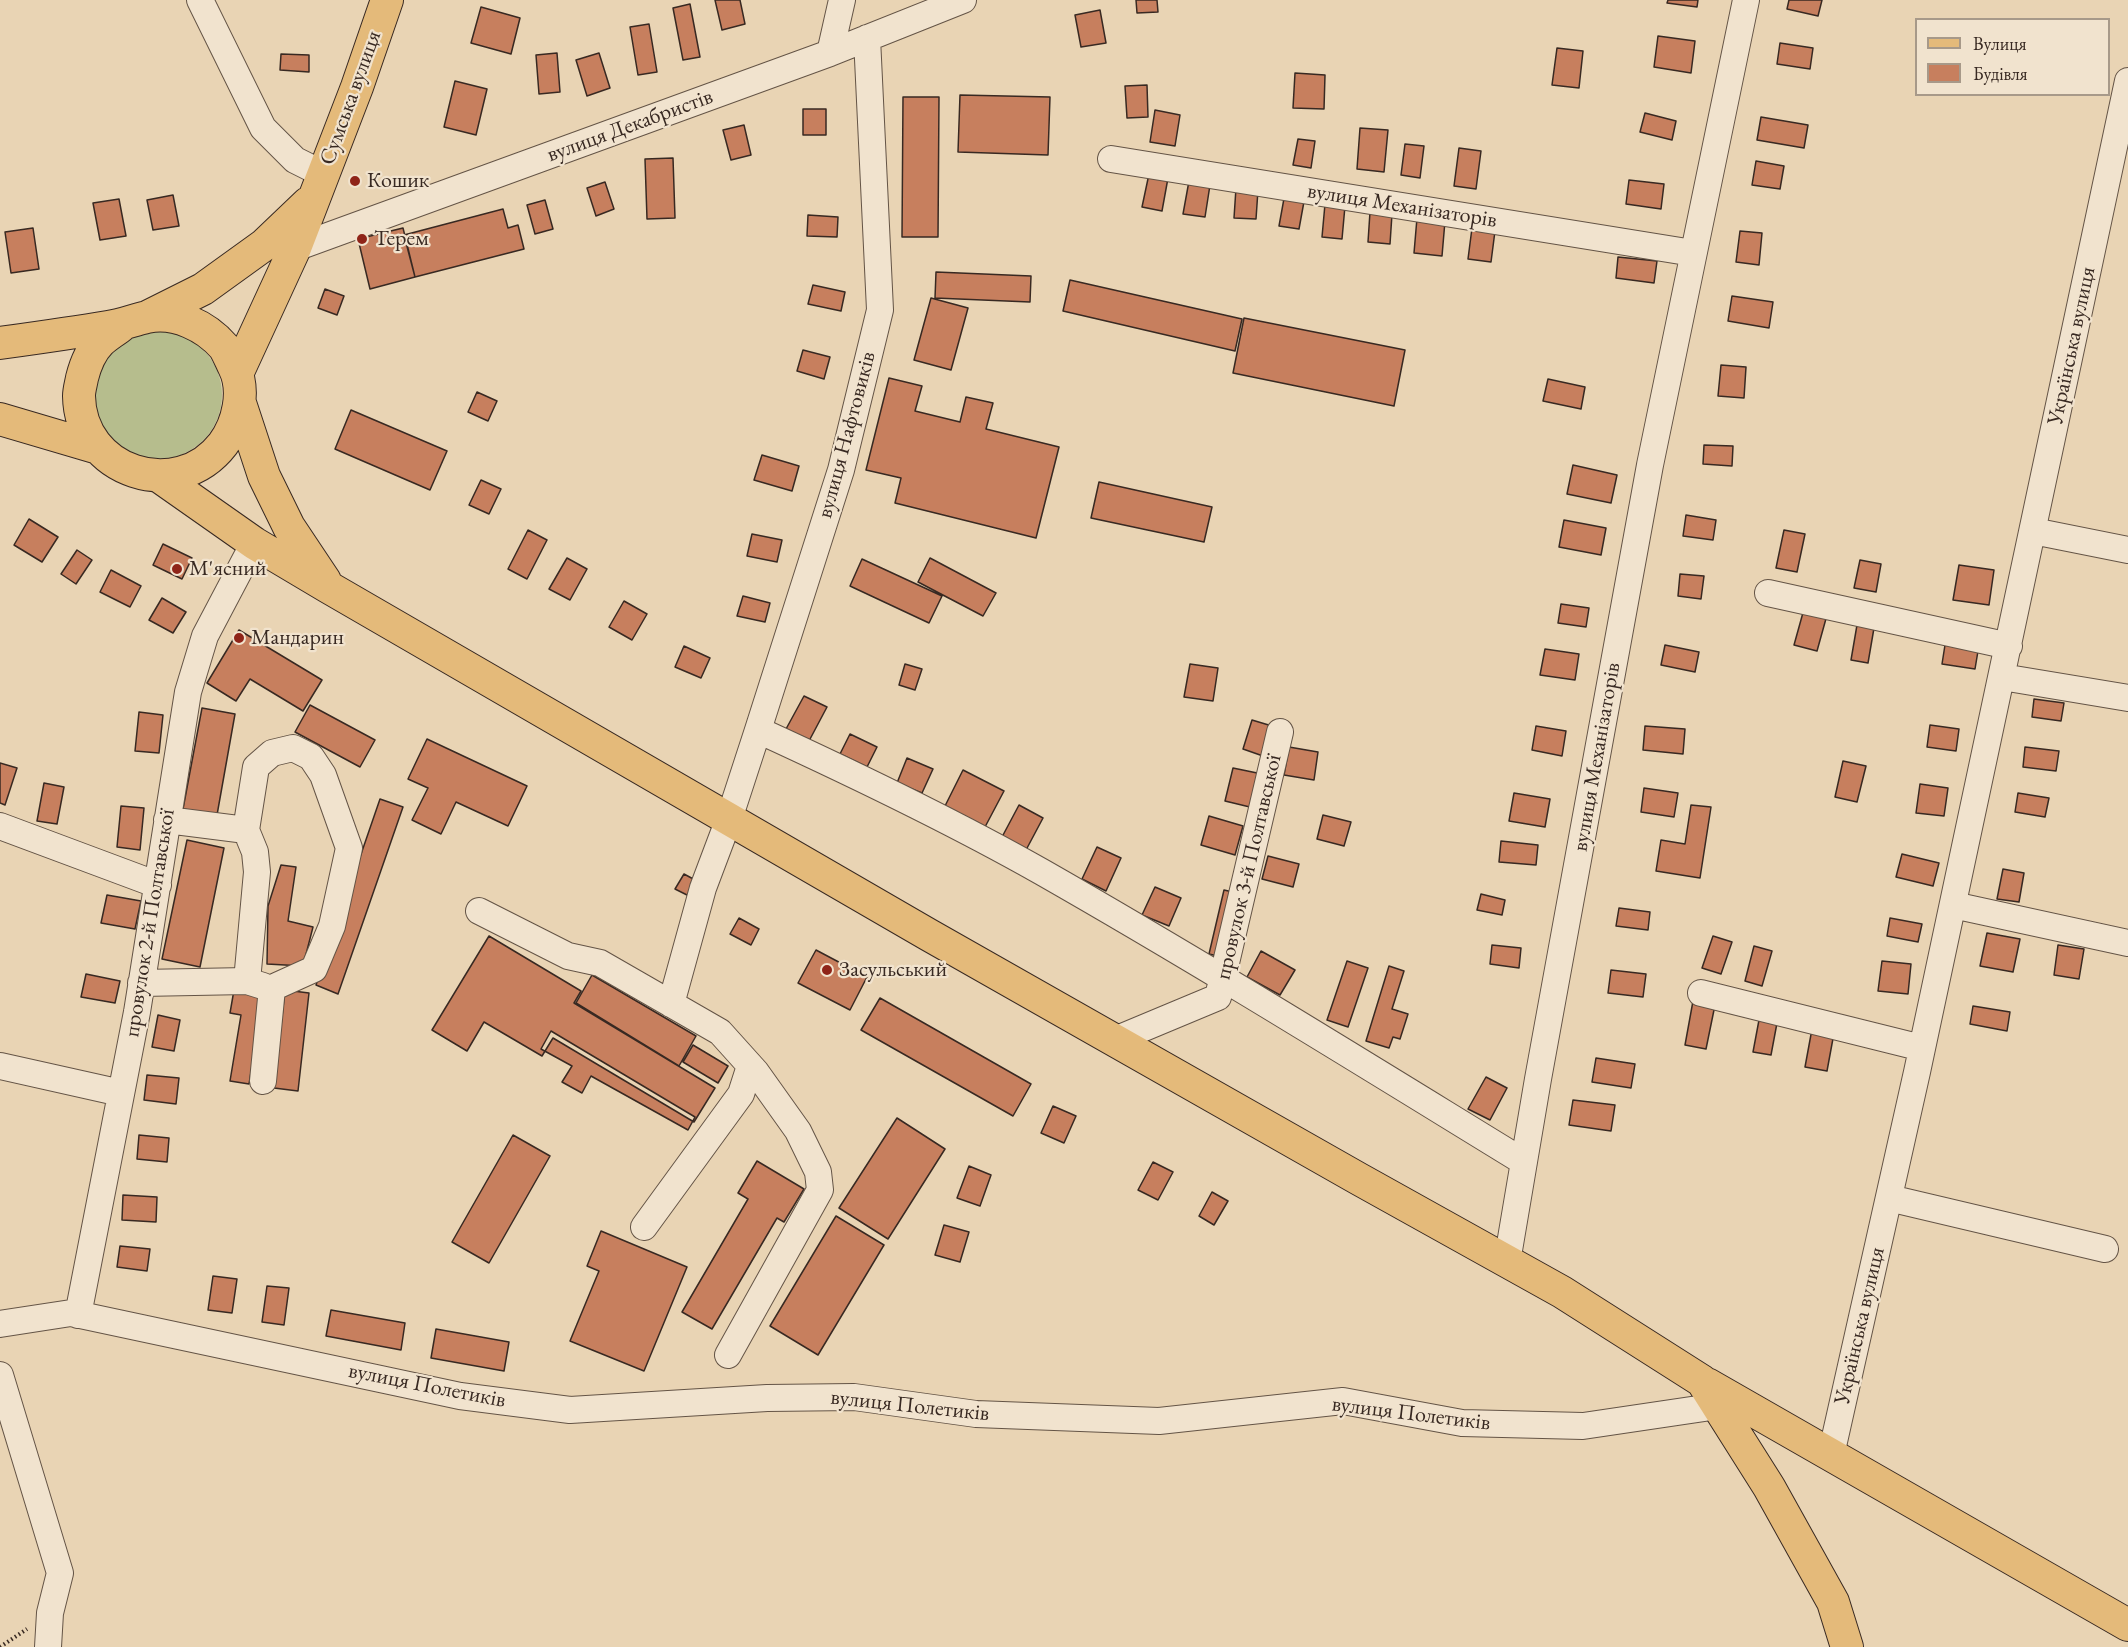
<!DOCTYPE html>
<html>
<head>
<meta charset="utf-8">
<style>
  body { margin:0 }
  #map { position:relative; width:2128px; height:1647px; overflow:hidden; background:#e9d4b4; font-family:"EB Garamond",serif }
  canvas { display:block }
  .legend { position:absolute; left:1915px; top:18px; width:195px; height:78px; box-sizing:border-box; background:#f1e3ce; border:2px solid #a79989; margin:0; padding:8px 10px; list-style:none; font-size:18px; color:#382922 }
  .legend li { display:flex; align-items:center; gap:12px; height:30px }
  .legend b { width:30px; border:2px solid #a79989 }
</style>
</head>
<body>
<div id="map">
<canvas width="2128" height="1647"></canvas>
<ul class="legend">
<li><b style="height:8px;background:#e4ba7a"></b>Вулиця</li>
<li><b style="height:16px;background:#c77f5e"></b>Будівля</li>
</ul>
</div>
<script>
const ctx = document.querySelector('canvas').getContext('2d');
ctx.lineJoin = 'round';
function fillPath(path, color) { ctx.fillStyle = color; ctx.fill(path, 'evenodd'); }
function strokePath(path, color, width, dash) { ctx.strokeStyle = color; ctx.lineWidth = width; ctx.lineCap = dash ? 'butt' : 'round'; ctx.setLineDash(dash || []); ctx.stroke(path); }
function label(font, color, halo, rows, align = 'center') {
  ctx.font = font + ' "EB Garamond",serif'; ctx.lineWidth = 4.5; ctx.setLineDash([]); ctx.textBaseline = 'middle'; ctx.strokeStyle = halo; ctx.fillStyle = color; for (const [text, x, y, turn = 0] of rows) {
    ctx.save(); ctx.translate(x, y); ctx.rotate((+turn || 0) * Math.PI / 180); ctx.textAlign = isNaN(turn) ? turn : align; if (halo) ctx.strokeText(text, 0, 0); ctx.fillText(text, 0, 0); ctx.restore();
  }
}
const green = new Path2D(`
  M94 395a64 64 0 1 1 128 0a64 64 0 1 1-128 0Z`);
const building = new Path2D(`
  M715 0H740L745 24 722 30Z
  M1136 0H1157L1158 12 1137 13Z
  M1668 0H1698L1697 7 1667 3Z
  M1789 0H1822L1818 16 1787 9Z
  M690 4 700 57 683 60 673 8Z
  M481 7 520 18 511 54 471 43Z
  M1100 10 1106 43 1081 47 1075 15Z
  M649 24 657 72 638 75 630 27Z
  M1658 36 1695 41 1691 73 1654 67Z
  M1780 43 1813 48 1810 69 1777 64Z
  M1557 48 1583 51 1579 88 1552 85Z
  M557 53 560 92 539 94 536 55Z
  M599 53 610 88 587 96 576 60Z
  M281 54 309 55V72L280 70Z
  M1295 73 1325 75 1324 109 1293 108Z
  M455 81 487 89 476 135 444 127Z
  M1147 85 1148 117 1127 118 1125 86Z
  M960 95 1050 97 1048 155 958 152Z
  M903 97H939L938 237H902Z
  M803 109H826V135H803Z
  M1155 110 1180 115 1175 146 1150 142Z
  M1645 113 1676 121 1672 140 1640 132Z
  M1761 117 1808 125 1804 148 1757 140Z
  M744 125 751 155 731 160 723 130Z
  M1360 128 1388 130 1384 172 1357 169Z
  M1298 139 1315 141 1311 168 1293 165Z
  M1405 144 1424 146 1420 178 1401 175Z
  M1459 148 1481 151 1476 189 1454 186Z
  M673 158 675 218 647 219 645 159Z
  M1756 161 1784 166 1780 189 1752 185Z
  M1149 174 1168 178 1162 211 1142 207Z
  M1629 180 1664 184 1661 209 1626 204Z
  M1189 181 1210 185 1205 217 1183 214Z
  M605 182 614 209 596 216 587 188Z
  M1236 188 1258 190 1256 219 1234 218Z
  M1285 193 1305 196 1299 229 1279 226Z
  M173 195 179 226 153 230 147 200Z
  M119 199 126 236 100 240 93 203Z
  M545 200 553 229 535 234 527 205Z
  M1325 204 1345 206 1342 239 1322 237Z
  M503 209 508 228 518 225 524 249 415 277 404 235Z
  M1370 212 1392 214 1390 244 1368 242Z
  M808 215 838 217 837 237 807 236Z
  M1417 218 1445 221 1442 256 1414 253Z
  M33 228 39 269 11 273 5 232Z
  M403 228 415 277 370 289 358 239Z
  M1472 228 1495 231 1491 262 1468 259Z
  M1740 231 1762 233 1759 265 1736 262Z
  M1618 257 1657 261 1654 283 1616 278Z
  M936 272 1031 276 1030 302 935 298Z
  M1070 280 1242 319 1235 351 1063 311Z
  M813 285 845 292 841 311 808 304Z
  M325 289 344 296 337 315 318 308Z
  M1732 296 1773 302 1769 328 1728 321Z
  M931 298 968 308 951 370 914 360Z
  M1244 318 1405 350 1394 406 1233 373Z
  M803 350 830 357 824 379 797 371Z
  M1721 365 1746 367 1744 398 1718 396Z
  M889 378 922 386 915 411 960 422 966 397 993 403 986 429 1059 447 1036 538 895 503 901 478 866 470Z
  M1548 379 1585 387 1581 409 1543 401Z
  M477 392 497 401 488 421 468 412Z
  M351 410 447 451 430 490 335 449Z
  M1704 445 1733 446 1732 466 1703 464Z
  M762 455 799 466 792 491 754 480Z
  M1573 465 1617 475 1611 503 1567 494Z
  M481 480 501 489 489 514 469 505Z
  M1099 482 1212 507 1204 542 1091 518Z
  M1686 515 1716 520 1713 540 1683 536Z
  M29 519 58 537 42 562 14 545Z
  M1564 520 1606 528 1601 555 1559 547Z
  M528 530 547 540 527 579 508 569Z
  M1784 530 1805 534 1797 572 1776 568Z
  M752 534 782 540 777 562 747 556Z
  M163 544 192 558 182 579 153 565Z
  M77 550 92 560 76 584 61 574Z
  M567 558 587 569 570 600 549 589Z
  M930 558 996 593 983 616 918 582Z
  M862 559 942 596 929 623 850 586Z
  M1860 560 1881 564 1876 592 1854 588Z
  M1959 565 1994 570 1989 605 1953 600Z
  M111 570 141 586 130 607 100 592Z
  M1680 574 1704 576 1701 599 1678 596Z
  M743 596 770 603 765 622 737 616Z
  M162 598 186 612 173 633 149 620Z
  M624 601 647 614 632 640 609 627Z
  M1561 604 1589 608 1586 627 1558 623Z
  M1804 609 1827 615 1817 651 1794 645Z
  M1857 625 1874 628 1868 663 1851 660Z
  M239 630 322 680 303 711 250 679 236 701 207 683Z
  M1665 645 1699 652 1695 672 1661 665Z
  M1945 645 1978 651 1975 669 1942 664Z
  M684 646 710 658 701 678 675 667Z
  M1545 649 1579 654 1575 680 1540 675Z
  M905 664 922 669 915 690 899 685Z
  M1190 664 1218 668 1213 701 1184 697Z
  M804 696 827 707 809 741 786 729Z
  M2034 699 2064 703 2061 721 2032 717Z
  M310 705 375 740 360 767 295 732Z
  M202 708 235 714 217 815 183 809Z
  M139 712 163 715 159 753 135 751Z
  M1252 720 1272 726 1263 756 1243 749Z
  M1930 725 1959 729 1956 751 1927 747Z
  M1536 726 1566 731 1562 756 1532 750Z
  M1645 726 1685 729 1683 754 1643 750Z
  M850 734 877 747 867 767 840 754Z
  M427 739 527 786 508 826 456 802 441 834 412 820 428 788 408 779Z
  M1289 747 1318 752 1314 780 1284 775Z
  M2025 747 2059 751 2056 771 2023 767Z
  M907 758 933 769 922 793 897 783Z
  M1843 761 1866 766 1857 802 1835 797Z
  M0 763 17 768 5 805 0 803Z
  M1233 768 1262 774 1254 808 1225 801Z
  M963 770 1004 791 985 827 945 806Z
  M44 783 64 787 57 824 37 821Z
  M1920 784 1948 788 1944 816 1916 813Z
  M1644 788 1678 793 1674 817 1641 812Z
  M1514 793 1550 799 1545 827 1509 821Z
  M2018 793 2049 798 2045 817 2015 812Z
  M380 799 403 807 338 994 316 985Z
  M1019 805 1043 818 1026 850 1002 837Z
  M1691 805 1711 807 1700 878 1656 871 1661 840 1685 844Z
  M121 806 144 808 140 850 117 847Z
  M1323 815 1351 822 1344 846 1317 839Z
  M1209 816 1243 826 1235 855 1201 845Z
  M187 840 224 848 200 967 162 959Z
  M1501 841 1538 845 1536 865 1499 862Z
  M1097 847 1121 858 1106 891 1082 879Z
  M1902 854 1939 863 1933 886 1896 877Z
  M1268 856 1299 864 1293 887 1262 879Z
  M281 865 296 867 288 921 313 927 303 966 267 964 268 906Z
  M2003 869 2024 873 2019 902 1997 899Z
  M684 874 697 881 689 896 675 889Z
  M1155 887 1181 898 1169 926 1142 915Z
  M1224 890 1237 893 1222 957 1209 954Z
  M1481 894 1505 900 1502 915 1477 910Z
  M107 895 141 901 135 929 101 923Z
  M1619 908 1650 912 1648 930 1616 926Z
  M739 918 759 929 751 945 730 934Z
  M1890 918 1922 924 1918 942 1887 936Z
  M1987 933 2020 939 2013 972 1980 966Z
  M489 936 581 991 574 1003 715 1088 694 1122 553 1038 542 1056 484 1022 467 1051 432 1030Z
  M1713 936 1732 942 1721 974 1702 968Z
  M1492 945 1521 948 1519 968 1490 964Z
  M2058 945 2084 949 2079 979 2054 975Z
  M1754 946 1772 951 1762 986 1745 981Z
  M816 950 867 977 850 1010 798 983Z
  M1261 951 1295 970 1280 995 1247 977Z
  M1347 961 1368 968 1348 1027 1327 1020Z
  M1882 961 1911 964 1908 994 1878 991Z
  M1389 966 1404 971 1392 1009 1408 1014 1400 1039 1393 1037 1389 1048 1366 1041Z
  M1611 970 1646 974 1643 997 1608 993Z
  M86 974 120 981 115 1003 81 997Z
  M592 975 696 1036 679 1066 576 1003Z
  M234 990 264 995 249 1084 230 1081 241 1015 230 1013Z
  M285 990 309 993 298 1091 274 1088Z
  M880 998 1031 1084 1013 1116 861 1030Z
  M1693 1001 1715 1005 1706 1049 1685 1045Z
  M1973 1006 2010 1012 2007 1031 1970 1024Z
  M158 1015 180 1020 174 1051 152 1047Z
  M1759 1020 1777 1023 1771 1055 1753 1052Z
  M1812 1029 1834 1033 1827 1071 1805 1067Z
  M551 1031 695 1117 688 1130 591 1076 582 1093 562 1082 572 1066 541 1049Z
  M693 1045 728 1066 718 1083 683 1062Z
  M1596 1058 1635 1064 1631 1088 1592 1082Z
  M147 1075 179 1078 176 1104 144 1100Z
  M1486 1077 1507 1088 1490 1120 1468 1109Z
  M1573 1100 1615 1105 1611 1131 1569 1125Z
  M1053 1106 1076 1116 1064 1143 1041 1133Z
  M897 1118 945 1149 888 1239 839 1208Z
  M139 1135 169 1138 167 1162 137 1159Z
  M513 1135 550 1156 489 1263 452 1242Z
  M757 1161 804 1189 784 1222 777 1218 712 1329 682 1312 748 1199 738 1193Z
  M1153 1162 1173 1172 1158 1200 1138 1190Z
  M969 1166 991 1175 980 1206 957 1198Z
  M1212 1192 1228 1201 1214 1225 1199 1216Z
  M123 1195 157 1197 156 1222 122 1220Z
  M836 1216 884 1245 818 1355 770 1326Z
  M944 1225 969 1232 960 1262 935 1255Z
  M601 1231 687 1267 644 1371 570 1341 599 1271 587 1266Z
  M120 1246 150 1249 147 1271 117 1267Z
  M213 1276 237 1279 232 1313 208 1310Z
  M267 1286 289 1288 284 1325 262 1322Z
  M331 1310 405 1323 401 1350 326 1336Z
  M436 1329 509 1342 504 1371 431 1358Z`);
const path = new Path2D(`
  M0 1647 27 1629`);
const minor = new Path2D(`
  M200 0 263 128 295 160 323 174
  M830 53 842 0
  M1111 159 1693 253
  M295 248 830 53 963 0
  M2033 531 2128 550
  M1768 593 2009 646
  M2002 677 2128 698
  M758 730C854 774 950 820 1042 872 1205 965 1364 1064 1524 1162
  M167 820 246 830
  M0 826 158 885
  M1953 905 2128 943
  M479 911 568 956 600 963 720 1032 756 1072 798 1131 818 1172 820 1190 728 1355
  M247 981 257 872 255 852 246 830 256 767 272 753 293 748 311 757 323 775 349 848 332 926 314 969 272 988 263 1081
  M141 983 247 981 263 986
  M1701 993 1922 1048
  M671 1004 703 888 729 819 758 730 841 470 880 310 867 38
  M1115 1040 1218 997 1280 732
  M0 1066 121 1093
  M1889 1198 2105 1249
  M644 1227 741 1094 750 1066
  M1507 1262 1538 1079 1650 465 1746 0
  M78 1315 137 1012 188 692 205 636 254 543
  M0 1324 71 1313 460 1396 570 1410 767 1398 854 1397 976 1414 1159 1421 1343 1401 1462 1423 1583 1426 1718 1406
  M0 1375 60 1573 50 1613 48 1647
  M1831 1455 1917 1072 2128 81`);
const major = new Path2D(`
  M149 316 203 289 264 245 308 203
  M0 343C36 338 72 333 108 327 121 325 134 320 147 317 175 311 206 326 224 347 228 353 231 361 234 367 246 391 238 424 223 444 177 504 80 472 79 396 79 390 81 384 82 378 85 366 91 351 100 342 106 336 115 331 122 325
  M237 374 295 248 357 87 387 0
  M240 403 264 476 289 527 325 581
  M0 419 98 448
  M160 477 254 543 328 587 929 935 1359 1179 1562 1292 1702 1381 1769 1487 1833 1602 1847 1647
  M1707 1384 2128 1625`);
const markers = [
  [355,181,6,"#8f2418"],
  [362,239,6,"#8f2418"],
  [177,569,6,"#8f2418"],
  [239,638,6,"#8f2418"],
  [827,970,6,"#8f2418"]
];
const streetNames = [
  ["Сумська вулиця",351,98,-70],
  ["вулиця Декабристів",630,126,-20],
  ["вулиця Механізаторів",1402,206,9],
  ["Українська вулиця",2072,346,-78],
  ["вулиця Нафтовиків",847,435,-75],
  ["вулиця Механізаторів",1597,757,-80],
  ["провулок 3-й Полтавської",1249,867,-77],
  ["провулок 2-й Полтавської",150,923,-81],
  ["Українська вулиця",1860,1326,-77],
  ["вулиця Полетиків",427,1386,11],
  ["вулиця Полетиків",910,1406,6],
  ["вулиця Полетиків",1411,1414,7]
];
const poiNames = [
  ["Кошик",367,181],
  ["Терем",374,239],
  ["М'ясний",189,569],
  ["Мандарин",251,638],
  ["Засульський",839,970]
];
fillPath(green, '#b6bd8d');
fillPath(building, '#c77f5e');
strokePath(building, '#382922', 1.5);
strokePath(minor, '#645446', 28);
strokePath(major, '#382922', 34);
strokePath(path, '#382922', 4, [1.5, 3]);
strokePath(minor, '#f1e3ce', 26);
strokePath(major, '#e4ba7a', 32);
for (const [x, y, r, color] of markers) { const dot = new Path2D(); dot.arc(x, y, r, 0, 2 * Math.PI); ctx.fillStyle = color; ctx.fill(dot); strokePath(dot, '#f1e3ce', 2); }
label('22px', '#382922', '#f1e3ce', streetNames);
label('22px', '#382922', '#f1e3ce', poiNames, 'left');
</script>
</body>
</html>
